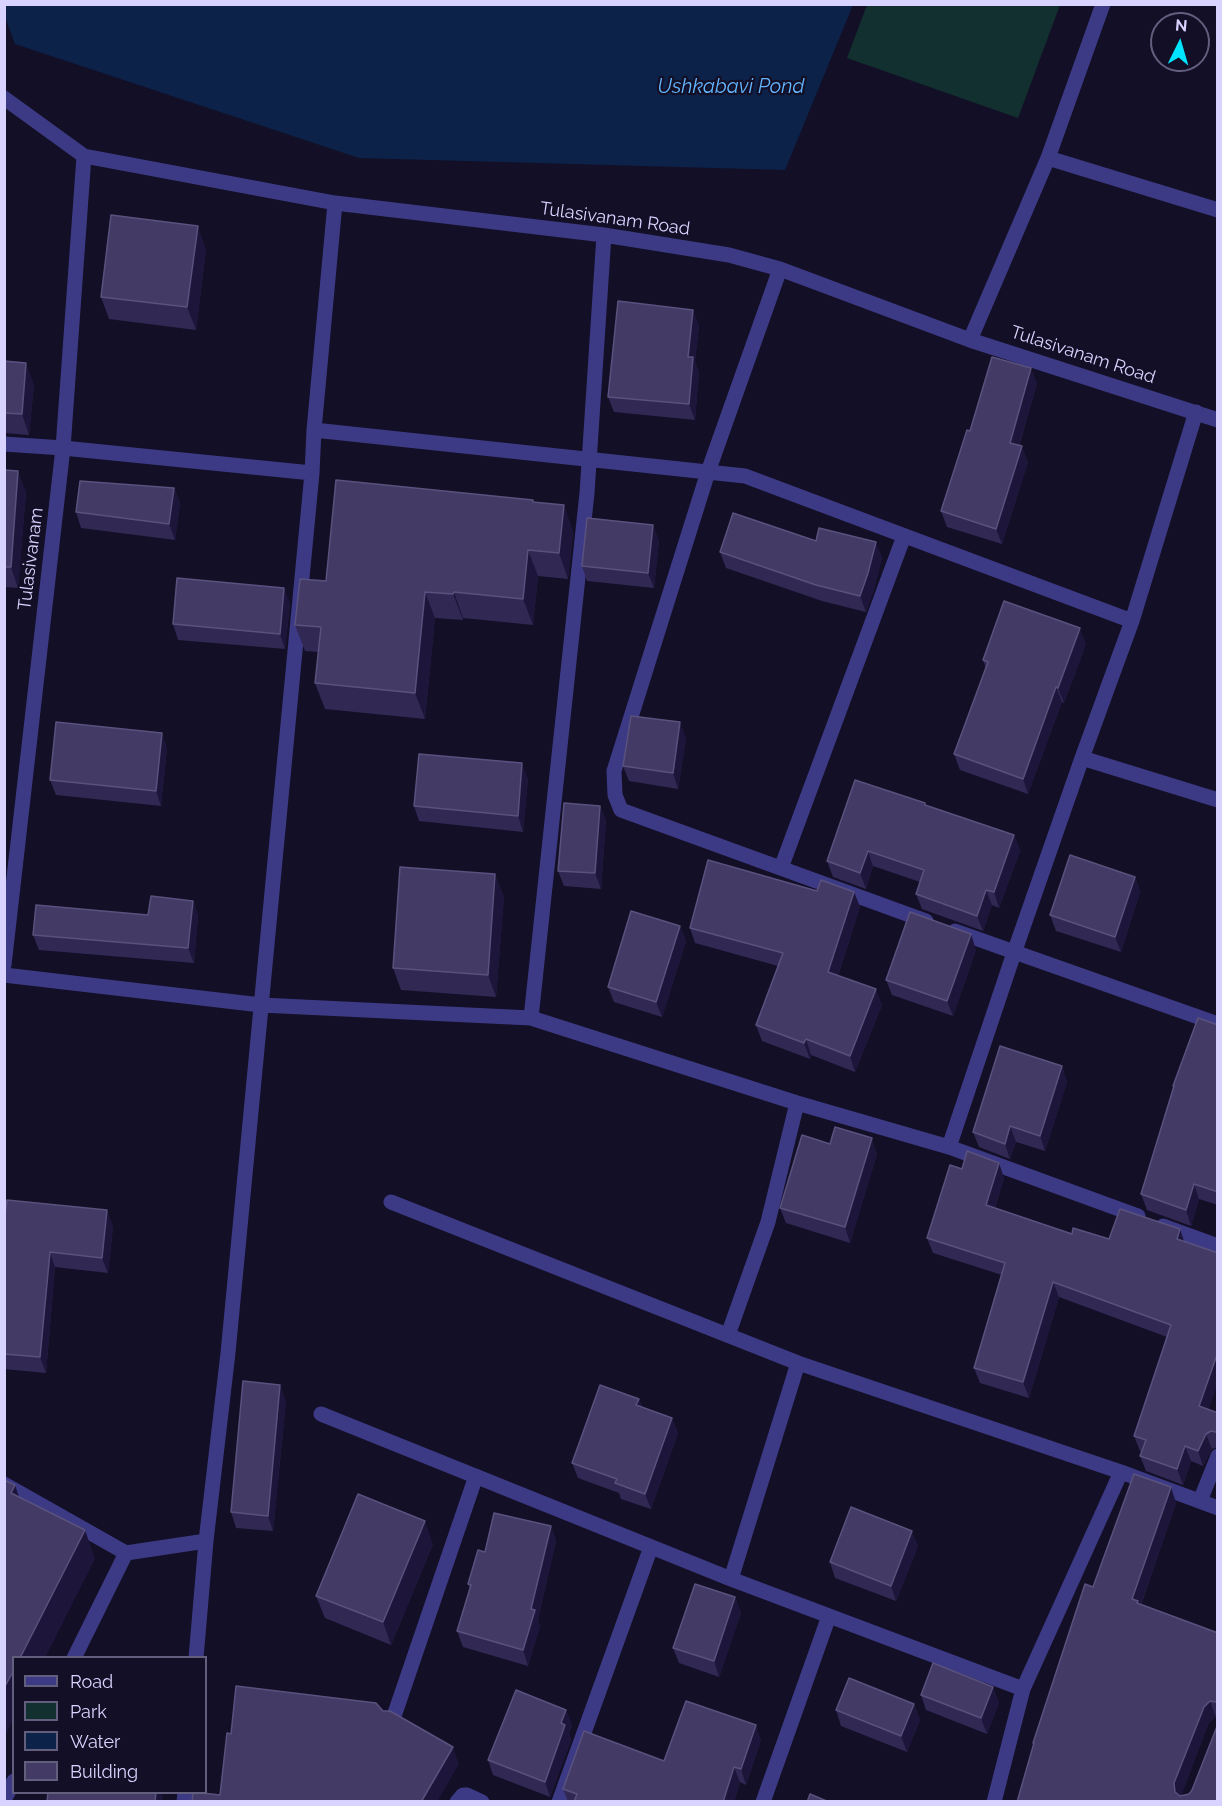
<!DOCTYPE html>
<html>
<head>
<meta charset="utf-8">
<style>
  body { margin:0 }
  #map { position:relative; width:1222px; height:1806px; overflow:hidden; background:#130f26; font-family:Raleway,sans-serif }
  canvas { display:block }
  .frame { position:absolute; inset:0; border:6px solid #d9d4ff; pointer-events:none }
  .legend { position:absolute; left:12px; top:1656px; width:195px; height:138px; box-sizing:border-box; background:#130f26; border:2px solid #625e7d; margin:0; padding:8px 10px; list-style:none; font-size:18px; color:#d9d4ff }
  .legend li { display:flex; align-items:center; gap:12px; height:30px }
  .legend b { width:30px; border:2px solid #625e7d }
  .north { position:absolute; left:1150px; top:12px; width:60px; height:60px; box-sizing:border-box; background:#130f26; border:2px solid #625e7d; border-radius:50%; rotate:5deg; font-size:16px; font-weight:700; line-height:24px; text-align:center; color:#d9d4ff }
  .north::after { content:''; display:block; margin:auto; width:21px; height:27px; background:#00e5ff; clip-path:polygon(50% 0,100% 100%,50% 72%,0 100%) }
</style>
</head>
<body>
<div id="map">
<canvas width="1222" height="1806"></canvas>
<div class="frame"></div>
<ul class="legend">
<li><b style="height:8px;background:#3d3a85"></b>Road</li>
<li><b style="height:16px;background:#12302f"></b>Park</li>
<li><b style="height:16px;background:#0c2248"></b>Water</li>
<li><b style="height:16px;background:#433a66"></b>Building</li>
</ul>
<div class="north">N</div>
</div>
<script>
const ctx = document.querySelector('canvas').getContext('2d');
ctx.lineJoin = 'round';
function fillPath(path, color) { ctx.fillStyle = color; ctx.fill(path, 'evenodd'); }
function strokePath(path, color, width, dash) { ctx.strokeStyle = color; ctx.lineWidth = width; ctx.lineCap = dash ? 'butt' : 'round'; ctx.setLineDash(dash || []); ctx.stroke(path); }
function label(font, color, halo, rows, align = 'center') {
  ctx.font = font + ' Raleway,sans-serif'; ctx.lineWidth = 4.5; ctx.setLineDash([]); ctx.textBaseline = 'middle'; ctx.strokeStyle = halo; ctx.fillStyle = color; for (const [text, x, y, turn = 0] of rows) {
    ctx.save(); ctx.translate(x, y); ctx.rotate((+turn || 0) * Math.PI / 180); ctx.textAlign = isNaN(turn) ? turn : align; if (halo) ctx.strokeText(text, 0, 0); ctx.fillText(text, 0, 0); ctx.restore();
  }
}
const green = new Path2D(`
  M867 5V4L1060 5 1018 118 847 58Z`);
const water = new Path2D(`
  M5 4H853V5L785 170 359 158 15 44 5 17Z`);
const street = new Path2D(`
  M4 98 84 156 335 203 604 235 729 255 780 269 970 340 1218 420
  M1048 158 1218 210
  M780 269 708 472 614 771 615 795 621 810 926 921
  M970 340 1048 158 1103 4
  M314 430 745 476 1132 621
  M4 444 63 448 312 473
  M1082 758 1218 800
  M781 868 904 536
  M955 931 1218 1024
  M4 965 63 448 84 156
  M4 975 261 1005 531 1018 797 1103 949 1147 1138 1216
  M531 1018 587 493 604 235
  M949 1147 1014 953 1082 758 1132 621 1196 412
  M391 1202 798 1363 1121 1472 1218 1508
  M1163 1226 1218 1246
  M728 1335 768 1222 797 1103
  M321 1414 731 1579 1023 1689
  M4 1484 126 1553 206 1541
  M1200 1501 1218 1456
  M731 1579 798 1363
  M74 1658 126 1553
  M196 1658 206 1541 228 1353 312 473 314 430 335 203
  M393 1719 476 1476
  M4 1800 14 1781
  M184 1802 185 1792
  M457 1802 463 1795H467L482 1802
  M559 1802 651 1547
  M763 1802 829 1616
  M994 1802 1023 1689 1121 1472`);
const wall = new Path2D(`
  M206 249 196 330 109 319 101 297Z
  M699 325 695 361 699 373 695 420 614 412 608 397Z
  M4 361 34 384 29 435 4 433Z
  M1037 383 1019 446 1028 462 1002 544 947 527 941 511 970 431Z
  M4 470 26 492 18 588 4 587Z
  M174 488 180 503 175 540 81 528 76 512Z
  M534 502 573 531 568 579 538 576 533 625 463 618V620L435 618 425 719 325 709 315 683 318 652 305 651 295 625 326 581Z
  M659 540 654 588 587 581 582 566Z
  M816 541 882 557 874 589 866 612 822 601 726 568 720 552Z
  M290 603 285 649 178 640 173 624Z
  M1086 644 1064 703 1062 702 1028 794 960 770 954 754 986 669 983 660Z
  M686 738 678 789 629 781 623 766Z
  M167 748 161 806 56 795 50 780Z
  M528 779 523 832 419 821 414 806Z
  M925 803 926 805 1014 835 1020 851 999 908 992 905 983 931 922 909 916 894 920 882 873 866 866 889 833 877 827 861Z
  M600 806 606 821 601 889 564 886 558 871Z
  M1135 877 1140 892 1121 952 1056 931 1050 915Z
  M817 891 854 892 860 907 838 976 882 1005 855 1072 811 1055 810 1059 762 1041 756 1025 778 966 695 943 690 928Z
  M504 896 496 997 401 990 393 968Z
  M193 901 198 916 194 963 39 950 33 935 148 915Z
  M680 926 686 941 662 1017 614 1002 608 987Z
  M976 950 953 1016 892 995 886 980Z
  M1218 1025V1205L1199 1199 1191 1226 1147 1210 1141 1194 1174 1088 1173 1086Z
  M1062 1066 1067 1082 1045 1151 1016 1142 1010 1159 979 1147 973 1132Z
  M830 1144 877 1154 850 1243 786 1223 780 1208Z
  M999 1163 1004 1178 995 1208 1072 1234 1109 1239 1184 1242 1218 1253V1383L1208 1409 1218 1413V1447L1212 1449 1203 1466 1191 1461 1183 1485 1146 1471 1140 1456 1142 1452 1140 1451 1134 1436 1167 1337 1059 1297 1029 1398 980 1383 974 1368 1002 1275 933 1253 927 1238 962 1169Z
  M4 1222 113 1226 108 1273 55 1267 46 1373 4 1369Z
  M639 1399 642 1407 672 1418 678 1433 651 1509 621 1499 619 1493 578 1478 572 1463Z
  M286 1401 273 1531 236 1528 231 1512Z
  M1176 1503 1141 1605 1218 1633V1717H1216L1209 1722 1181 1796 1218 1802H1017L1034 1746 1033 1743 1093 1587Z
  M551 1526 556 1541 538 1619 540 1626 528 1666 463 1647 457 1631 470 1589 468 1584 485 1552Z
  M433 1544 391 1645 325 1618 316 1596Z
  M918 1546 896 1601 835 1578 830 1562Z
  M735 1597 741 1613 719 1677 679 1663 673 1648Z
  M993 1687 999 1703 987 1734 926 1710 921 1695Z
  M914 1704 920 1720 907 1752 841 1726 836 1710Z
  M566 1710 572 1726 569 1733 571 1740 550 1797 493 1775 488 1760Z
  M761 1740 746 1785 740 1782 734 1802H568L563 1789 664 1761Z`);
const shadedWall = new Path2D(`
  M198 226 206 249 196 330 187 307Z
  M693 310 699 325 695 361 699 373 695 420 689 404 688 357Z
  M26 363 34 384 29 435 22 414Z
  M1031 368 1037 383 1015 458 1010 443Z
  M1022 446 1028 462 1002 544 996 529Z
  M18 471 26 492 18 588 11 567Z
  M174 488 180 503 175 540 169 524Z
  M564 505 573 531 568 579 559 553Z
  M653 525 659 540 654 588 648 573Z
  M876 542 882 557 874 589 866 612 860 596Z
  M528 550 538 576 533 625 523 599Z
  M284 588 290 603 285 649 280 634Z
  M425 592 435 618 425 719 415 693Z
  M454 592 463 618V620L453 594Z
  M1080 628 1086 644 1064 703 1058 688Z
  M1056 687 1062 702 1028 794 1023 779Z
  M680 722 686 738 678 789 673 773Z
  M162 733 167 748 161 806 156 791Z
  M522 763 528 779 523 832 518 816Z
  M600 806 606 821 601 889 595 873Z
  M1014 835 1020 851 999 908 994 892Z
  M868 851 873 866 866 889 860 873Z
  M495 874 504 896 496 997 488 975Z
  M1135 877 1140 892 1121 952 1115 937Z
  M986 890 992 905 983 931 977 916Z
  M854 892 860 907 834 988 828 972Z
  M193 901 198 916 194 963 188 948Z
  M680 926 686 941 662 1017 656 1002Z
  M971 934 976 950 953 1016 947 1001Z
  M876 989 882 1005 855 1072 850 1056Z
  M806 1039 811 1055 810 1059 804 1043Z
  M1062 1066 1067 1082 1045 1151 1040 1136Z
  M1010 1126 1016 1142 1010 1159 1005 1144Z
  M872 1138 877 1154 850 1243 845 1227Z
  M999 1163 1004 1178 991 1220 986 1205Z
  M1194 1184 1199 1199 1191 1226 1186 1210Z
  M107 1210 113 1226 108 1273 102 1258Z
  M1180 1229 1185 1244 1177 1239Z
  M50 1252 55 1267 46 1373 40 1357Z
  M1053 1282 1059 1297 1029 1398 1023 1382Z
  M1218 1352V1383L1205 1421 1199 1406Z
  M280 1385 286 1401 273 1531 268 1516Z
  M639 1399 644 1414 636 1405Z
  M672 1418 678 1433 651 1509 645 1494Z
  M1206 1434 1212 1449 1203 1466 1198 1451Z
  M1185 1446 1191 1461 1183 1485 1177 1469Z
  M15 1485 25 1514 11 1493Z
  M1171 1487 1176 1503 1140 1607 1132 1599Z
  M425 1521 433 1544 391 1645 383 1622Z
  M551 1526 556 1541 538 1619 540 1626 528 1666 523 1650 531 1609Z
  M85 1530 95 1559 45 1658H20Z
  M912 1531 918 1546 896 1601 891 1586Z
  M735 1597 741 1613 719 1677 714 1661Z
  M14 1670V1719L4 1737V1688Z
  M993 1687 999 1703 987 1734 981 1718Z
  M1210 1701 1216 1717 1209 1722 1180 1799 1175 1792 1174 1783 1204 1707Z
  M914 1704 920 1720 907 1752 901 1736Z
  M566 1710 572 1726 569 1733 571 1740 550 1797 545 1782 561 1723Z
  M756 1725 761 1740 746 1785 741 1769Z
  M453 1747 459 1764 437 1802H421Z
  M734 1767 740 1782 734 1802H723Z
  M156 1792H163L162 1802H155Z`);
const building = new Path2D(`
  M111 215 198 226 187 307 101 297Z
  M618 301 693 310 688 357H693L689 404 608 397Z
  M992 357 1031 368 1010 443 1022 446 996 529 941 511 967 430 970 431Z
  M4 361 26 363 22 414 4 413Z
  M4 470 18 471 11 567H4Z
  M336 480 533 500V502L564 505 559 553 528 550 523 599 454 592 453 594 425 592 415 693 315 683 321 627 295 625 300 579 326 581Z
  M80 481 174 488 169 524 76 512Z
  M733 513 816 541 819 528 876 542 868 573 860 596 816 585 720 552Z
  M587 518 653 525 648 573 582 566Z
  M177 578 284 588 280 634 173 624Z
  M1004 601 1080 628 1058 688 1056 687 1023 779 954 754 988 662 983 660Z
  M631 716 680 722 673 773 623 766Z
  M56 722 162 733 156 791 50 780Z
  M419 754 522 763 518 816 414 806Z
  M855 780 925 803V805L1014 835 994 892 986 890 977 916 916 894 924 870 868 851 860 873 827 861Z
  M564 803 600 806 595 873 558 871Z
  M1070 855 1135 877 1115 937 1050 915Z
  M708 860 817 891 821 880 854 892 828 972 876 989 850 1056 806 1039 804 1043 756 1025 783 953 690 928Z
  M400 867 495 874 488 975 393 968Z
  M151 896 193 901 188 948 33 935 36 905 148 915Z
  M631 911 680 926 656 1002 608 987Z
  M910 912 971 934 947 1001 886 980Z
  M1198 1018 1218 1025V1192L1194 1184 1186 1210 1141 1194 1174 1086H1173Z
  M1000 1046 1062 1066 1040 1136 1010 1126 1005 1144 973 1132Z
  M835 1127 872 1138 845 1227 780 1208 802 1135 830 1144Z
  M967 1151 999 1163 986 1205 1072 1234 1073 1228 1109 1239 1120 1209 1180 1229 1177 1239 1218 1253V1352L1199 1406 1218 1413V1433L1216 1432 1211 1431 1206 1434 1198 1451 1185 1446 1177 1469 1140 1456 1146 1440 1134 1436 1171 1325 1053 1282 1023 1382 974 1368 1005 1263 927 1238 950 1165 962 1169Z
  M7 1200 107 1210 102 1258 50 1252 40 1357 4 1354V1222Z
  M243 1381 280 1385 268 1516 231 1512Z
  M600 1385 639 1399 636 1405 672 1418 645 1494 615 1483 617 1479 572 1463Z
  M1134 1474 1171 1487 1132 1599 1138 1601 1137 1603 1218 1633V1703L1216 1702 1210 1701 1204 1707 1174 1783 1175 1792 1180 1796 1189 1794 1192 1790 1218 1724V1802H1017L1034 1743H1033L1085 1584 1093 1587Z
  M4 1480 15 1485 11 1493 85 1530 20 1658H14V1670L4 1688Z
  M358 1494 425 1521 383 1622 316 1596Z
  M851 1507 912 1531 891 1586 830 1562Z
  M494 1513 551 1526 531 1609 535 1610 523 1650 457 1631 471 1585 468 1584 478 1550 485 1552Z
  M695 1584 735 1597 714 1661 673 1648Z
  M933 1663 993 1687 981 1718 921 1695Z
  M849 1678 914 1704 901 1736 836 1710Z
  M236 1686 376 1703 383 1711H390L453 1747 421 1802H192L193 1792 220 1795 227 1733 231 1734Z
  M516 1690 566 1710 561 1723 565 1725 545 1782 488 1760Z
  M686 1701 756 1725 741 1769 734 1767 723 1802H574L577 1794 563 1789 584 1731 664 1761Z
  M48 1792H156L155 1802H47Z
  M810 1794 829 1802H807Z`);
const streetNames = [
  ["Tulasivanam Road",615,219,8],
  ["Tulasivanam Road",1083,355,18],
  ["Tulasivanam",31,559,-83]
];
const waterNames = [
  ["Ushkabavi Pond",731,87]
];
fillPath(green, '#12302f');
fillPath(water, '#0c2248');
strokePath(street, '#3d3a85', 15);
fillPath(wall, '#312854');
fillPath(shadedWall, '#1d163a');
fillPath(building, '#433a66');
strokePath(building, '#5a527e', 1.5);
label('18px', '#d9d4ff', '#130f26', streetNames);
label('italic 20px', '#62b6ff', '#130f26', waterNames);
</script>
</body>
</html>
